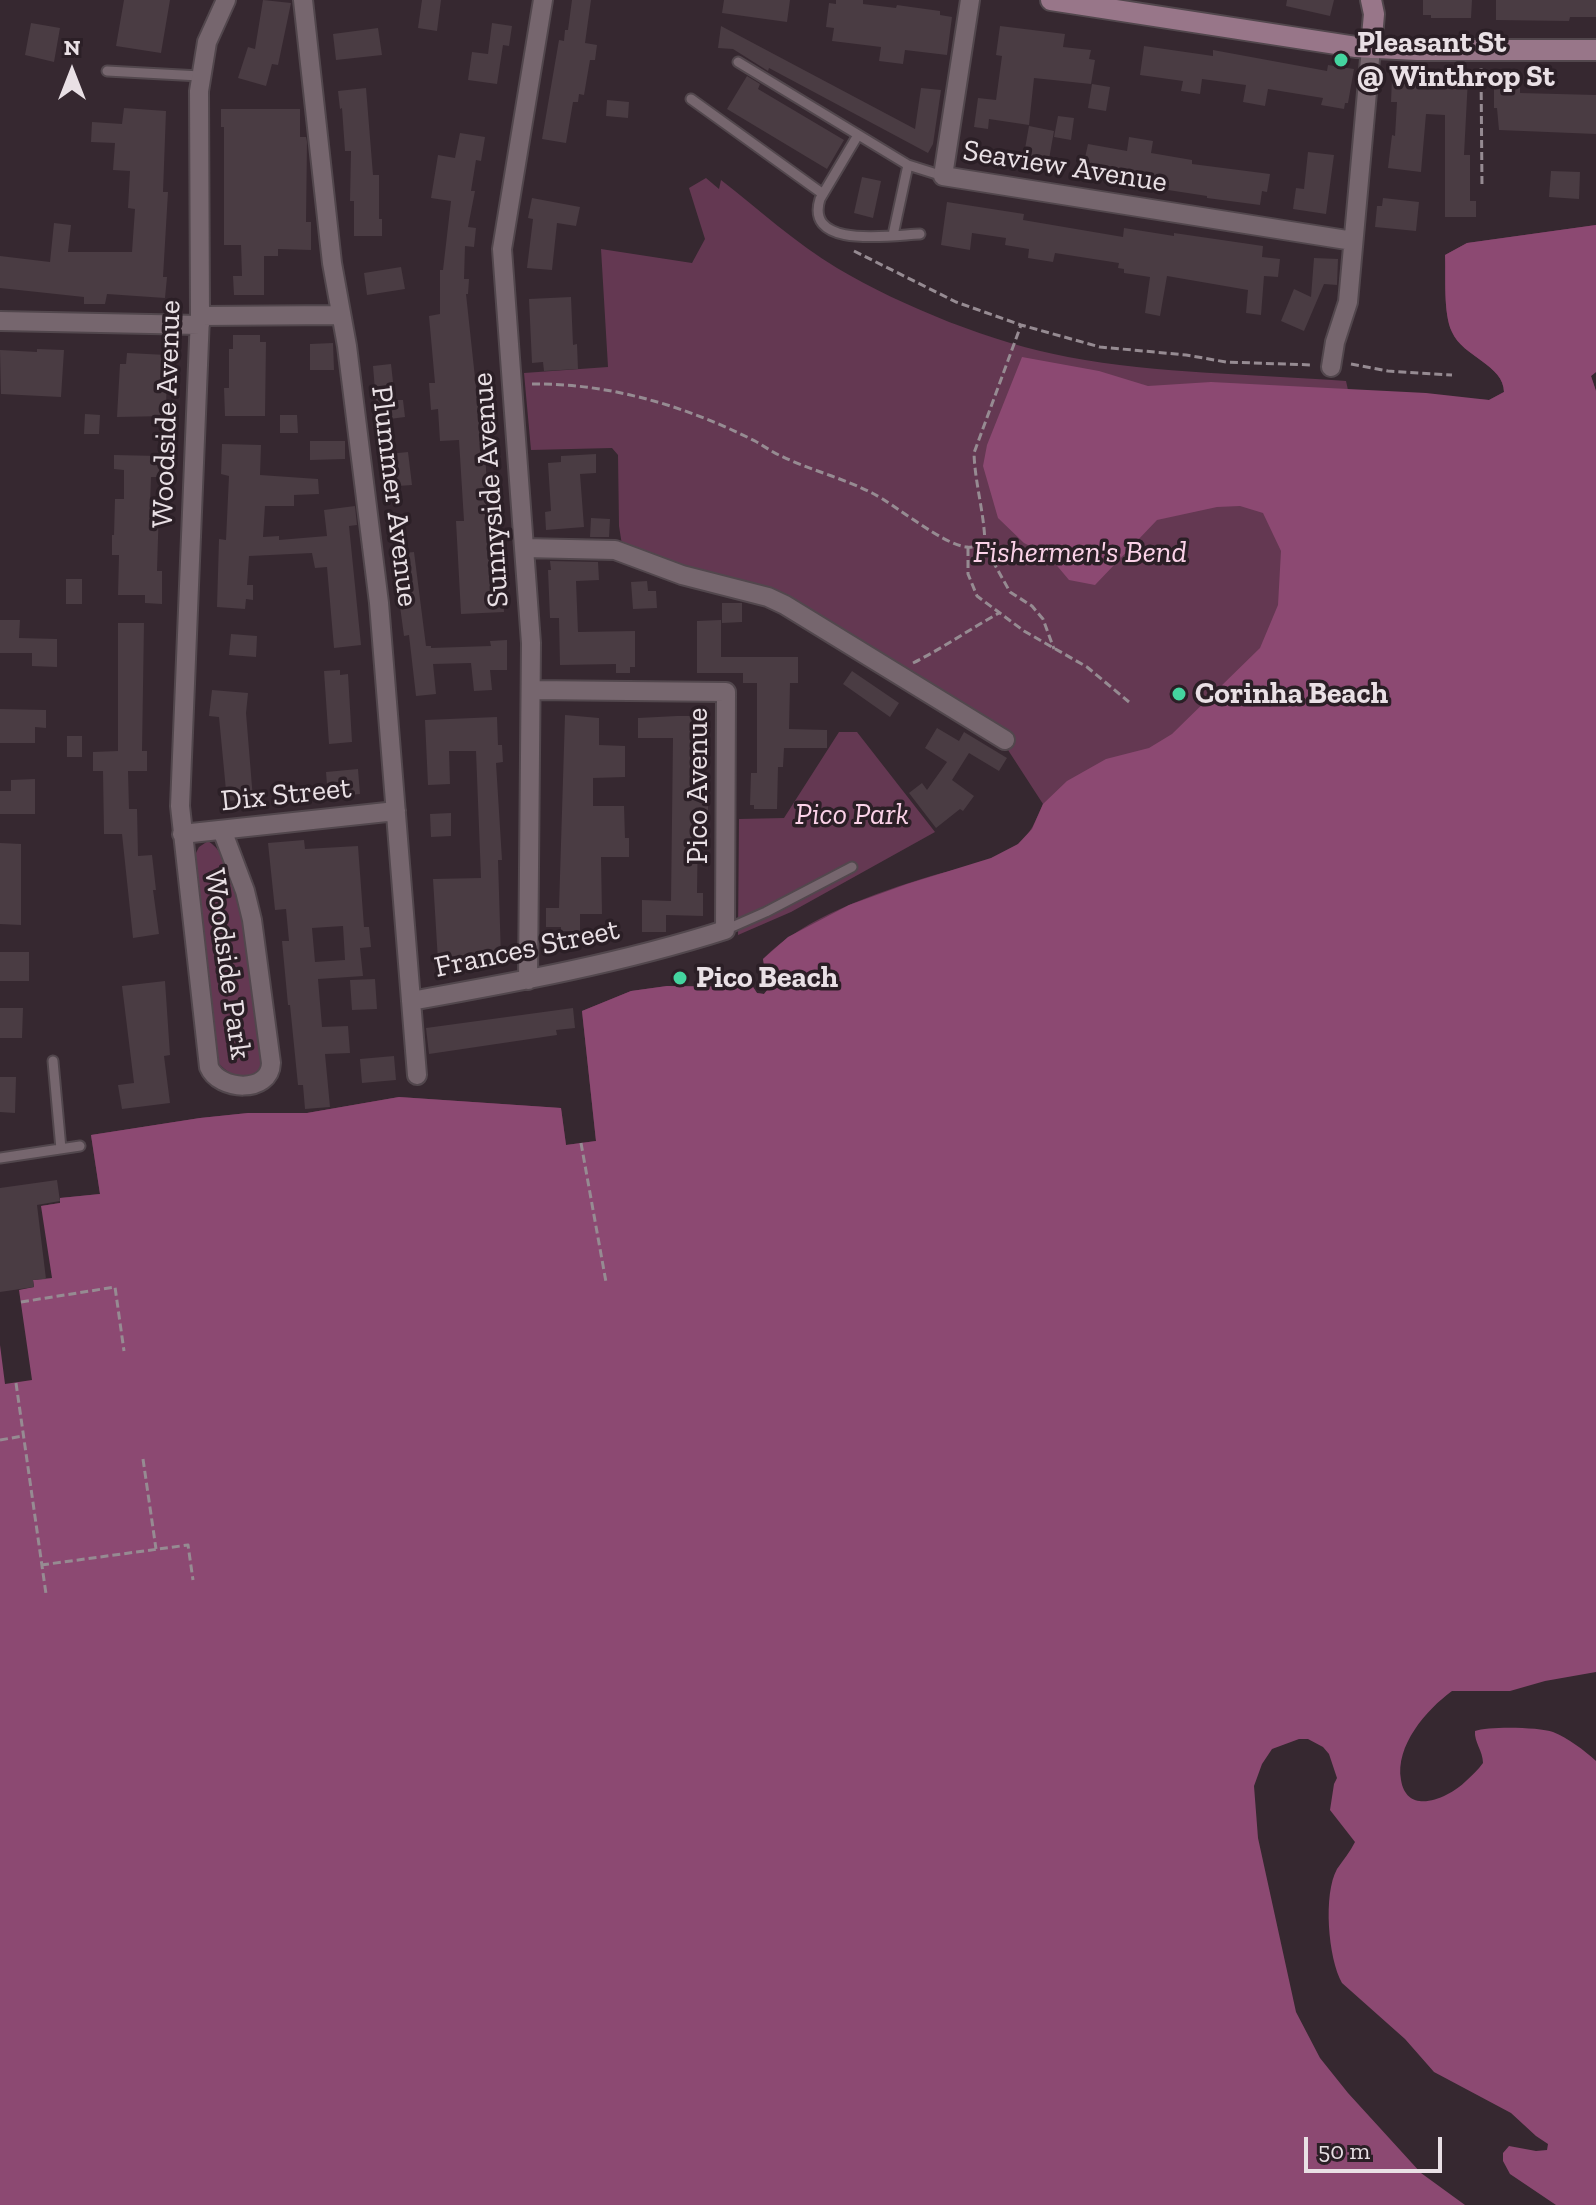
<!DOCTYPE html>
<html>
<head>
<meta charset="utf-8">
<style>
  body { margin:0 }
  #map { position:relative; width:1596px; height:2205px; overflow:hidden; background:#362830; font-family:"Zilla Slab",serif }
  canvas { display:block }
  .north { position:absolute; left:32px; top:32px; width:80px; height:80px; -webkit-text-stroke:6px #2b1f26; paint-order:stroke; rotate:0deg; font-size:22px; font-weight:700; line-height:32px; text-align:center; color:#e9e0e5 }
  .north::after { content:''; display:block; margin:auto; width:28px; height:36px; background:#e9e0e5; clip-path:polygon(50% 0,100% 100%,50% 72%,0 100%) }
  .scale { position:absolute; left:1304px; top:2137px; width:138px; height:36px; box-sizing:border-box; border:4px solid #e9e0e5; border-top:0; padding-left:10px; font-size:24px; line-height:28px; white-space:nowrap; color:#e9e0e5; -webkit-text-stroke:6px #2b1f26; paint-order:stroke }
</style>
</head>
<body>
<div id="map">
<canvas width="1596" height="2205"></canvas>
<div class="north">N</div>
<div class="scale">50 m</div>
</div>
<script>
const ctx = document.querySelector('canvas').getContext('2d');
ctx.lineJoin = 'round';
function fillPath(path, color) { ctx.fillStyle = color; ctx.fill(path, 'evenodd'); }
function strokePath(path, color, width, dash) { ctx.strokeStyle = color; ctx.lineWidth = width; ctx.lineCap = dash ? 'butt' : 'round'; ctx.setLineDash(dash || []); ctx.stroke(path); }
function label(font, color, halo, rows, align = 'center') {
  ctx.font = font + ' "Zilla Slab",serif'; ctx.lineWidth = 7; ctx.setLineDash([]); ctx.textBaseline = 'middle'; ctx.strokeStyle = halo; ctx.fillStyle = color; for (const [text, x, y, turn = 0] of rows) {
    ctx.save(); ctx.translate(x, y); ctx.rotate((+turn || 0) * Math.PI / 180); ctx.textAlign = isNaN(turn) ? turn : align; if (halo) ctx.strokeText(text, 0, 0); ctx.fillText(text, 0, 0); ctx.restore();
  }
}
const green = new Path2D(`
  M706 178 719 189 721 180C758 209 797 244 837 268 903 307 993 343 1068 357 1159 374 1254 374 1346 381L1348 390 1489 400 1504 392C1504 365 1463 357 1452 332 1443 313 1446 277 1445 255L1467 243 1596 225V372L1591 376 1596 391V493L476 1235 41 1206 60 1203V1198L100 1194 91 1135 200 1118 248 1113H307L399 1097 561 1108 566 1145 596 1141 582 1011 631 991 667 986 753 987 757 993 764 994 768 989 763 959C804 917 876 893 931 876 959 868 993 862 1017 845 1031 835 1036 819 1043 804L1008 750 866 647 622 545 619 526 618 455 612 448 531 450 524 373 608 367 601 249 692 263 705 239 689 188Z
  M839 732H857L935 832 791 912 738 935 739 819 784 818Z
  M208 841C249 865 258 1020 263 1067 246 1082 233 1078 218 1063L195 855 199 847Z`);
const water = new Path2D(`
  M1596 225V372L1591 376 1596 391V1672L1545 1681 1510 1691H1452C1426 1710 1395 1746 1401 1780 1407 1817 1449 1798 1466 1781 1472 1775 1478 1770 1483 1763 1483 1751 1474 1742 1475 1731 1489 1726 1539 1727 1553 1732 1568 1738 1584 1750 1596 1761V2205H1556L1510 2174 1503 2161V2153L1509 2146 1536 2151 1547 2150 1548 2144 1536 2136 1511 2113 1434 2072 1405 2039 1342 1983C1328 1958 1323 1894 1337 1869 1343 1860 1350 1852 1355 1842L1330 1810 1334 1784 1337 1778 1329 1754 1323 1747 1308 1739H1299L1272 1749 1262 1764 1254 1786 1258 1838 1296 2012 1320 2058 1348 2093 1421 2173 1465 2205H0V1345L5 1384 32 1380 19 1290 34 1287 33 1280 52 1278 41 1206 60 1203V1198L100 1194 91 1135 200 1118 248 1113H307L399 1097 561 1108 566 1145 596 1141 582 1011 631 991 667 986 753 987 757 993 764 994 768 989 763 959 788 937 849 905 907 884 991 858 1018 844 1032 829 1043 804 1067 781 1106 759 1149 748 1172 734 1260 648 1278 605 1281 551 1263 513 1240 506 1217 507 1157 520 1095 585 1069 580 1048 555 1024 543 998 518 983 466 987 445 1022 357 1099 371 1148 386 1211 382 1426 393 1489 400 1504 392C1504 365 1463 357 1452 332 1443 313 1446 277 1445 255L1467 243Z`);
const building = new Path2D(`
  M124 0H170L161 53 116 46Z
  M263 0 291 3 278 65 272 64 266 86 238 78 248 47 255 49Z
  M422 0H441L437 31 418 28Z
  M572 0H591L585 43 597 45 595 60H590L584 95 579 94 578 102H573L566 143 542 139 559 40 564 41 565 30H568Z
  M724 0H790L787 22 722 13Z
  M836 0H863V4L896 8 897 5 911 7 940 11V15L952 17 947 55 905 50 903 64 879 61 881 47 832 41 834 28 826 27 829 3 836 4Z
  M1287 0H1334L1330 16 1286 6Z
  M1423 0H1472L1471 18H1431V15H1423Z
  M1496 0H1596V17H1570L1569 21 1496 20Z
  M31 23 60 28 54 62 25 55Z
  M492 23 512 26 509 46 503 45 497 84 468 80 472 52 488 54Z
  M721 26 915 129 921 88 941 90 933 144 928 153 769 68 768 71 733 49 718 48Z
  M1000 26 1065 34 1063 47 1091 50 1089 59 1095 60 1091 84 1034 78 1029 125 989 119 988 129 974 127 978 98 996 100 1002 56 996 55Z
  M378 28 382 55 336 60 333 34Z
  M1144 46 1213 56V50L1327 71 1328 65 1354 69 1348 103H1345L1344 109 1321 105 1323 98 1268 89 1265 106 1243 102 1246 85 1202 79 1200 94 1181 91 1183 81 1140 75Z
  M747 76 760 84 758 89 844 140 827 169 727 109Z
  M1445 77 1468 78 1464 155H1470V201H1476V217H1445V115L1426 114 1421 172 1388 168 1392 135 1395 136 1397 102H1391L1392 78 1445 80Z
  M1092 84 1110 87 1106 111 1088 108Z
  M1494 84H1520V93L1596 95V134L1499 130 1497 108H1494Z
  M366 88 373 175H379V219H382V236H354V201H350L351 151H345L342 108 340 109 338 91Z
  M607 100 629 102 628 118 606 116Z
  M124 108 166 111 163 192H168L163 277H167L165 298 107 294 105 304H84V297L0 288V256L50 262 54 223 71 225 68 252H132L135 209 128 208 130 171 113 170 115 143 91 142 92 122 122 124Z
  M221 109H300V137H306L307 142 306 222H311V250L278 249V256H264V295H234L233 276H242L241 245H224V127H221Z
  M1058 116 1074 118 1071 140 1054 137Z
  M1029 126 1054 131 1048 165 1023 160Z
  M460 133 485 137 481 161 476 160 471 191H475L468 227 476 228 474 247 465 246 464 279H469L468 294H466L479 415H483L487 488 496 487 497 549H501L504 612 461 614 456 521H464L459 440 440 441 438 409 431 410 429 383H435L429 316 440 314V270H443L451 201 431 198 438 155 455 158Z
  M1129 137 1153 141 1151 153 1192 160V164L1270 174 1267 192 1262 191 1260 205 1207 198V196L1168 190 1169 185 1123 178V174L1083 167 1088 144 1127 151Z
  M1308 152 1334 155 1326 214 1293 209 1296 188 1304 189Z
  M1551 171 1580 172 1579 199 1549 197Z
  M862 177 881 181 873 218 854 213Z
  M532 198 580 207 576 226 557 223 552 270 527 268 533 219 528 218Z
  M1383 198 1419 202 1416 231 1375 227 1377 206H1382Z
  M947 202 1024 214 1023 220 1123 237 1124 228 1174 236V233L1263 246 1262 257 1280 259 1278 277 1264 276 1261 315 1246 313 1248 290 1167 276 1160 316 1145 313 1150 277 1124 273V269L1118 268 1119 263 1055 253 1053 262 1028 258 1029 249 1005 245 1006 238 972 233 970 250 941 245Z
  M1314 258 1338 259 1337 285 1324 284 1304 331 1281 321 1294 289 1311 297Z
  M401 267 405 289 367 295 364 273Z
  M571 297 573 345 577 344 578 369 544 371 543 362 532 363 529 299Z
  M233 335H260V342H266L265 416H225L224 388H229V349H233Z
  M333 343 334 370H310V344Z
  M37 349 64 350 61 397 1 394 0 350 37 352Z
  M127 353 167 355 166 416 117 417 120 364H126Z
  M391 364 395 400H403L405 417 374 421 372 403 376 402 373 366Z
  M85 414 100 415 99 434H84Z
  M280 415H297L298 433H280Z
  M310 441H345V459L310 460Z
  M222 444 261 445 260 475 318 479 319 494 294 495V506H265L263 537 279 536V540L327 536 324 510 355 506 357 525 349 526 361 645 334 648 327 567 315 568 312 553 249 556 247 585H253V600L246 599 245 609 217 607 219 539 226 540 229 476 221 474Z
  M408 452 412 485 398 486 397 482 382 483 379 455Z
  M596 454V473L580 474 584 527 546 530 545 512 551 511 548 463 561 462V456Z
  M114 455 159 456V477H151L150 505H159L157 571H162V604L145 603V595H118L119 555H112V535H114L115 499H124V470L114 469Z
  M591 518 610 519 609 537H590Z
  M414 552 426 646H431V648L491 646 490 641 507 640V670H490L492 690 474 691 471 663 433 664 436 694 416 696 409 635 404 636 393 554Z
  M550 561 598 562 599 580 576 581 578 632 635 631V667H630V673H616V664L560 665 559 618H550L548 570H551Z
  M66 579H82V604H66Z
  M647 581 648 591H656L657 608 633 609 631 582Z
  M722 603H742V622L722 623Z
  M0 620H20L19 638 57 639V667L32 666V653H0Z
  M721 620V657H798V683H790L789 729 827 730V748H784L783 767H778L777 809H754V805H750L751 773H757V683H743V673H697V621Z
  M118 623H144L142 751H147V771H128L129 809H137L138 856 152 855 156 890H153L159 934 133 938 122 834H104L103 771H93V752L118 751Z
  M231 634 257 636 256 657 229 655Z
  M340 670V675L348 674 352 742 329 744 324 671Z
  M852 671 899 703 890 717 843 684Z
  M212 690 248 693 246 713 253 799 227 801 219 717 209 716Z
  M0 709 46 710V728L35 727V743H0Z
  M565 715 599 718V745L625 746V777L593 778V806H624L625 838H629V857H601L602 914H580V931H561V927H546V908H559Z
  M677 716H698V733H701L703 804H708V823H698L697 893H703V916L666 915V932H642V900L671 901 673 738H638V718Z
  M497 717 498 745H502L503 762 496 763 502 860H498L501 958 442 962 438 961 433 879 481 878 476 751H449L450 784 428 785 425 720Z
  M937 728 959 741 964 732 1007 758 999 771 969 753 952 780 974 796 963 811 960 809 936 828 909 793 922 783 927 790 947 762 925 748Z
  M67 736H82V757H67Z
  M358 769 360 794 328 797 326 772Z
  M35 779V814H0V791H11V780Z
  M451 813V836L431 837 430 814Z
  M304 840 305 849 358 846 364 927H369L371 947 360 948 363 976 318 979 322 1027 348 1026 350 1053 325 1054 330 1107 305 1109 303 1085H298L290 1005H288L282 941H289L286 909 275 910 268 843ZM343 926 345 960 315 962 312 928Z
  M0 843 21 844V925L0 924Z
  M0 952H29V981H0Z
  M375 979 377 1009 352 1010 350 980Z
  M165 981 170 1055 164 1056 170 1103 122 1109 118 1085 134 1083 122 986Z
  M0 1008H23L22 1038H0Z
  M573 1008 575 1028 556 1030 557 1035 429 1054 426 1028Z
  M394 1056 396 1080 362 1083 360 1059Z
  M0 1077H16L15 1113 0 1112Z
  M57 1180 60 1201 37 1205 46 1279 33 1280 34 1287 0 1292V1188Z`);
const path = new Path2D(`
  M1481 68 1482 188
  M854 251 956 302 1021 325
  M1351 364 1388 371 1452 375
  M532 384C609 383 686 406 755 441 764 446 772 452 781 456 810 470 843 478 872 493 896 505 943 545 967 547 974 548 977 545 985 547L1010 592 1032 606 1043 619 1054 649
  M985 547C985 515 975 485 974 453L1021 325 1100 347 1186 355 1226 362 1313 365
  M968 548V574L977 596 1024 631 1087 667 1129 702
  M913 663C943 648 970 629 999 613
  M581 1143 606 1282
  M21 1302 115 1287 124 1351
  M16 1383 46 1594
  M0 1440 23 1436
  M143 1459 156 1549
  M41 1565 188 1545 193 1580`);
const lane = new Path2D(`
  M738 62 908 165 943 176
  M107 71 200 76
  M691 99 823 194
  M858 135 820 199C804 250 893 235 920 234
  M893 235 908 165
  M725 930 766 912 852 867
  M53 1061 61 1149
  M0 1158 80 1146`);
const street = new Path2D(`
  M303 0 332 263 347 346 379 603 417 1075
  M970 0 943 176 1353 241
  M200 316 341 315
  M0 321 200 325
  M1331 367 1335 342 1348 302 1371 48
  M524 548 615 550 682 575 768 597 785 605 1005 740
  M222 830 245 891 252 920 271 1063C270 1094 219 1091 209 1067L180 806 200 316 199 91 207 42 226 0
  M182 834 396 811
  M528 980 531 643 502 249 543 0
  M411 1001C517 982 622 963 725 930L726 692 531 690`);
const secondary = new Path2D(`
  M1051 0 1356 47 1417 50H1596
  M1371 48 1374 14 1371 0`);
const markers = [
  [1341,60,8,"#44d49f"],
  [1179,694,8,"#44d49f"],
  [680,978,8,"#44d49f"]
];
const poiNames = [
  ["Pleasant St",1357,43],
  ["@ Winthrop St",1357,77],
  ["Corinha Beach",1195,694],
  ["Pico Beach",696,978]
];
const streetNames = [
  ["Seaview Avenue",1065,167,9],
  ["Woodside Avenue",167,414,-88],
  ["Sunnyside Avenue",491,490,-94],
  ["Plummer Avenue",394,496,83],
  ["Pico Avenue",698,786,-90],
  ["Dix Street",286,795,-6],
  ["Frances Street",527,949,-12],
  ["Woodside Park",227,964,82]
];
const parkNames = [
  ["Fishermen's Bend",1080,553],
  ["Pico Park",852,815]
];
fillPath(green, '#643852');
fillPath(water, '#8c4972');
fillPath(building, '#4a3c43');
strokePath(lane, '#52474d', 13);
strokePath(street, '#52474d', 22);
strokePath(secondary, '#52474d', 24);
strokePath(path, '#968b92', 3, [8, 4]);
strokePath(lane, '#76666e', 9);
strokePath(street, '#76666e', 18);
strokePath(secondary, '#987689', 20);
for (const [x, y, r, color] of markers) { const dot = new Path2D(); dot.arc(x, y, r, 0, 2 * Math.PI); ctx.fillStyle = color; ctx.fill(dot); strokePath(dot, '#2b1f26', 3); }
label('bold 30px', '#e9e0e5', '#2b1f26', poiNames, 'left');
label('30px', '#e9e0e5', '#2b1f26', streetNames);
label('italic 30px', '#fbd2e8', '#2b1f26', parkNames);
</script>
</body>
</html>
